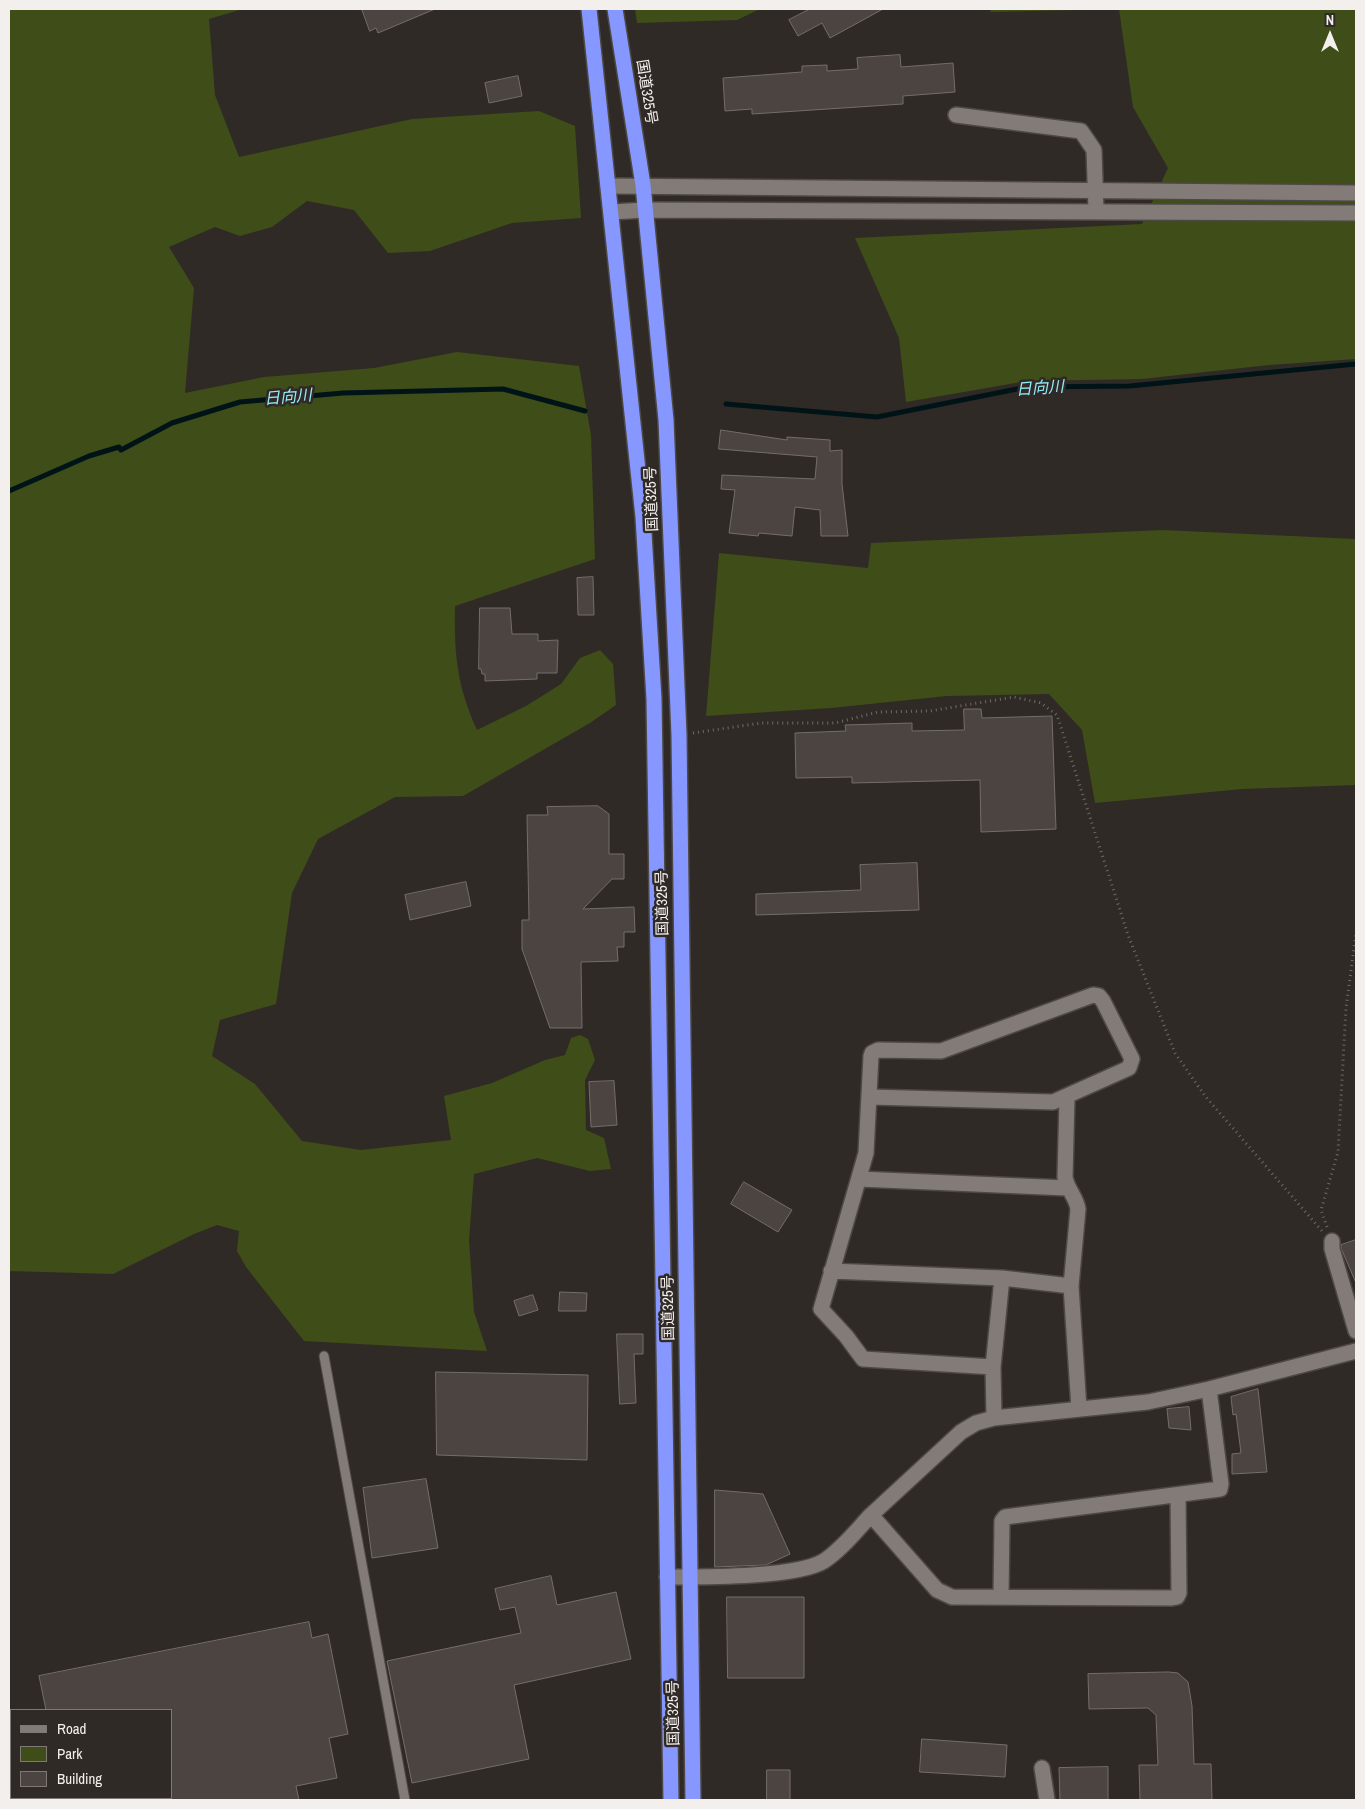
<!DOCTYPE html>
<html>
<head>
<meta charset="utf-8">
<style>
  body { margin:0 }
  #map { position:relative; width:1365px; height:1809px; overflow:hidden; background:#302a27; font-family:"Archivo Narrow",sans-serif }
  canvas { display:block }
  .frame { position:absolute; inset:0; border:10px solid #f3efed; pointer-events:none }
  .legend { position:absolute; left:10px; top:1709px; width:162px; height:90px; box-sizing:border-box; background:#302a27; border:1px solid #7e7976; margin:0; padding:6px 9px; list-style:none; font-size:15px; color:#f3efed }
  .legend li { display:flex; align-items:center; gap:10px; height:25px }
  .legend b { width:25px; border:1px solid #7e7976 }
  .north { position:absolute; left:1305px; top:10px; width:50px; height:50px; -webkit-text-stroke:4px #302a27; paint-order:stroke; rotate:0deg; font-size:14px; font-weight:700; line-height:20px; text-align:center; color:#f3efed }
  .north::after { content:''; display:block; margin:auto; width:18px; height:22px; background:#f3efed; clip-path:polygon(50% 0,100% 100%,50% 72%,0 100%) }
</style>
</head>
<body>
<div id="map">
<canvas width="1365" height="1809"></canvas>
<div class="frame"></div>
<ul class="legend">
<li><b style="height:6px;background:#827b78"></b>Road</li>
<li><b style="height:14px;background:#3f4d18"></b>Park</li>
<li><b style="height:14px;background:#4b4441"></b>Building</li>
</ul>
<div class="north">N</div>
</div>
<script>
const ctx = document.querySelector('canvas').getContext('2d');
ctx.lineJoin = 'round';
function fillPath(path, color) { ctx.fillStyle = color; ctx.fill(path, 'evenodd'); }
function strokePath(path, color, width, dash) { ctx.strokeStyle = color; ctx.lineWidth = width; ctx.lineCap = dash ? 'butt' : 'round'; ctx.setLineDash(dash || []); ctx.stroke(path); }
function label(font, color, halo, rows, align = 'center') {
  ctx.font = font + ' "Archivo Narrow","Noto Sans JP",sans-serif'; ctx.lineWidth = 5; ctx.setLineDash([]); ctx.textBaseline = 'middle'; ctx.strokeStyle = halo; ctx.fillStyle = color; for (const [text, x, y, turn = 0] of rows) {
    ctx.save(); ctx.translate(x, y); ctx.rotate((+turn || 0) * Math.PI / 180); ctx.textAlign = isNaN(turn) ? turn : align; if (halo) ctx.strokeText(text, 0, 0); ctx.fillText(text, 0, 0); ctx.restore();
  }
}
const green = new Path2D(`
  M9 9H243L209 19 215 95 239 157 412 119 539 111 575 126 581 218 512 223 430 251 388 253 354 210 307 201 272 227 240 236 215 227 169 247 194 288 185 393 264 377 374 368 457 352 579 366 591 435 595 559 455 606C454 654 457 686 477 730L526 706 561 684 580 658 600 650 613 664 616 705 590 723 463 796 395 797 318 839 292 893 276 1004 220 1020 212 1056 255 1084 302 1141 361 1150 451 1140 444 1096 492 1083 545 1060 565 1055 571 1038 580 1035 588 1039 595 1060 585 1080 586 1130 604 1138 611 1169 590 1171 537 1158 474 1174 469 1240 474 1312 487 1351 304 1341 246 1267 237 1251 239 1231 217 1225 194 1234 113 1274 9 1271Z
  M635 9H760L737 20 637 23Z
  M990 9H1356V359L1269 365 1142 379 1027 381 906 402 899 338 855 238 1142 224 1168 168 1133 107 1119 9 991 12Z
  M1163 530 1356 539V785L1242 789 1095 803 1082 730 1049 694 947 696 831 708 706 716 719 553 868 568 871 543Z`);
const stream = new Path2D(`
  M726 404 877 417 1027 387 1130 386 1356 364
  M9 491 89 456 119 447 121 450 172 423 240 402 343 393 503 389 585 411`);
const building = new Path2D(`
  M362 9H435L378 33 376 28 370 31Z
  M810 9H883L830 38 822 23 798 36 789 20Z
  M900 55 901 67 953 63 955 92 903 96V104L752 114V109L725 111 723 78 802 72V66L827 65V71L858 69 857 58Z
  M518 76 522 96 489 103 485 83Z
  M721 430 787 440V437L830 440V451L842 450V484L848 536H821L820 510 795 507 792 536 759 533 758 536 729 533 735 490 721 489 722 475 815 479 817 457 719 449Z
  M593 577 594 615H578L577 578Z
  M480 608H510L512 634H538V641L558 640 557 673H537V679L485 681V674H482L481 669H479Z
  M964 709H981L982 718 1052 716 1056 829 981 832 980 780 852 783V777L796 778 795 733 846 731 845 725 912 723V731L964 730Z
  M598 806 609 814V854H624V879H612L583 909 634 907 635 932H624V947H617L618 961 581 962 582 1028H550L522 949V920H529L527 815H548L547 807Z
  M917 863 919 910 756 915V894L861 890 860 865Z
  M466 882 471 906 410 920 405 895Z
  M614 1081 617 1125 591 1127 589 1082Z
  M744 1182 792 1210 778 1232 731 1204Z
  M1356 1240V1283L1341 1248V1245Z
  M560 1292 587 1293 586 1311H559Z
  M533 1295 538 1310 519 1316 514 1301Z
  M617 1334H643V1354H634L636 1403 620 1404Z
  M436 1372 588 1375 587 1460 437 1455Z
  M1258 1389 1267 1472 1232 1474V1454L1241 1453 1236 1414 1233 1415 1231 1397Z
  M1189 1407 1191 1430 1169 1428 1167 1409Z
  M426 1479 438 1548 372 1558 363 1488Z
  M715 1490 763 1494 790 1554 766 1565 715 1567Z
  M551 1576 557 1605 616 1592 631 1659 514 1685 529 1759 412 1783 387 1661 521 1633 515 1607 500 1610 495 1589Z
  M727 1597H804V1678H728Z
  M309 1622 312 1638 328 1634 348 1734 329 1738 337 1778 296 1786 299 1800H171V1710H46L39 1676Z
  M1169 1672 1178 1673 1188 1682 1192 1706 1194 1764H1211L1212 1800H1140L1139 1765H1158L1156 1715 1148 1708 1089 1709 1088 1674Z
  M922 1739 1007 1745 1005 1777 920 1772Z
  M1108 1767V1800H1060L1059 1768Z
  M767 1770H790V1800H767Z`);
const path = new Path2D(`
  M693 733 761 723H835L878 712 930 711 1014 697 1041 703 1057 715 1128 935 1175 1053 1205 1096 1322 1231
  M1327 1227 1321 1210 1338 1152 1346 1008 1356 933`);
const lane = new Path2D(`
  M324 1356 405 1800`);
const street = new Path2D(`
  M956 115 1081 131 1094 150 1096 210
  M869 1097 1053 1102 1129 1068 1132 1059 1103 1001 1099 996 1093 995 941 1051 878 1050 872 1053 871 1056 866 1153 821 1309 846 1336 863 1359 993 1367 994 1418
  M1067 1098 1065 1177C1067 1190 1076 1196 1078 1209L1071 1286 1079 1409
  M859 1179 1067 1188
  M1332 1241V1249L1356 1331
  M831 1271 1002 1278 1071 1286
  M993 1367 1002 1278
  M1178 1495 1179 1593 1177 1597 1172 1598 952 1597 937 1590 871 1515 961 1432 976 1423 994 1418 1148 1402 1209 1389 1356 1351
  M667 1577C702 1577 796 1578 824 1561 842 1549 856 1531 871 1515
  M1001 1597 1002 1521 1005 1517 1220 1489 1221 1484 1209 1389
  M1042 1768 1047 1800`);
const secondary = new Path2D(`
  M608 186 1356 193
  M611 212 646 210C883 213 1119 210 1356 213
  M9 1722 11 1733
  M26 1798 27 1800`);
const highway = new Path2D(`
  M589 9 643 517 654 699 671 1800
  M615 9 643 185 666 420 679 735 693 1800`);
const streetNames = [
  ["国道325号",646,92,81],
  ["国道325号",652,499,-92],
  ["国道325号",663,903,-91],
  ["国道325号",669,1308,-91],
  ["国道325号",674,1713,-91]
];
const waterNames = [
  ["日向川",1040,389,-4],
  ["日向川",288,398,-5]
];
fillPath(green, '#3f4d18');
strokePath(stream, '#001418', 5);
fillPath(building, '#4b4441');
strokePath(building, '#746d6a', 1);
strokePath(lane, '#4d4845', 11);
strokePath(street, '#4d4845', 18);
strokePath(secondary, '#4d4845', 18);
strokePath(highway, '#4d4845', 18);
strokePath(path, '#6f6a67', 3, [1, 4]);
strokePath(lane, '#827b78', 9);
strokePath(street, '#827b78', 15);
strokePath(secondary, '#827b78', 15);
strokePath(highway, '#8698ff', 15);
label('15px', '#f3efed', '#302a27', streetNames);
label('italic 16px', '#94ecfc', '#302a27', waterNames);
</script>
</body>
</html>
